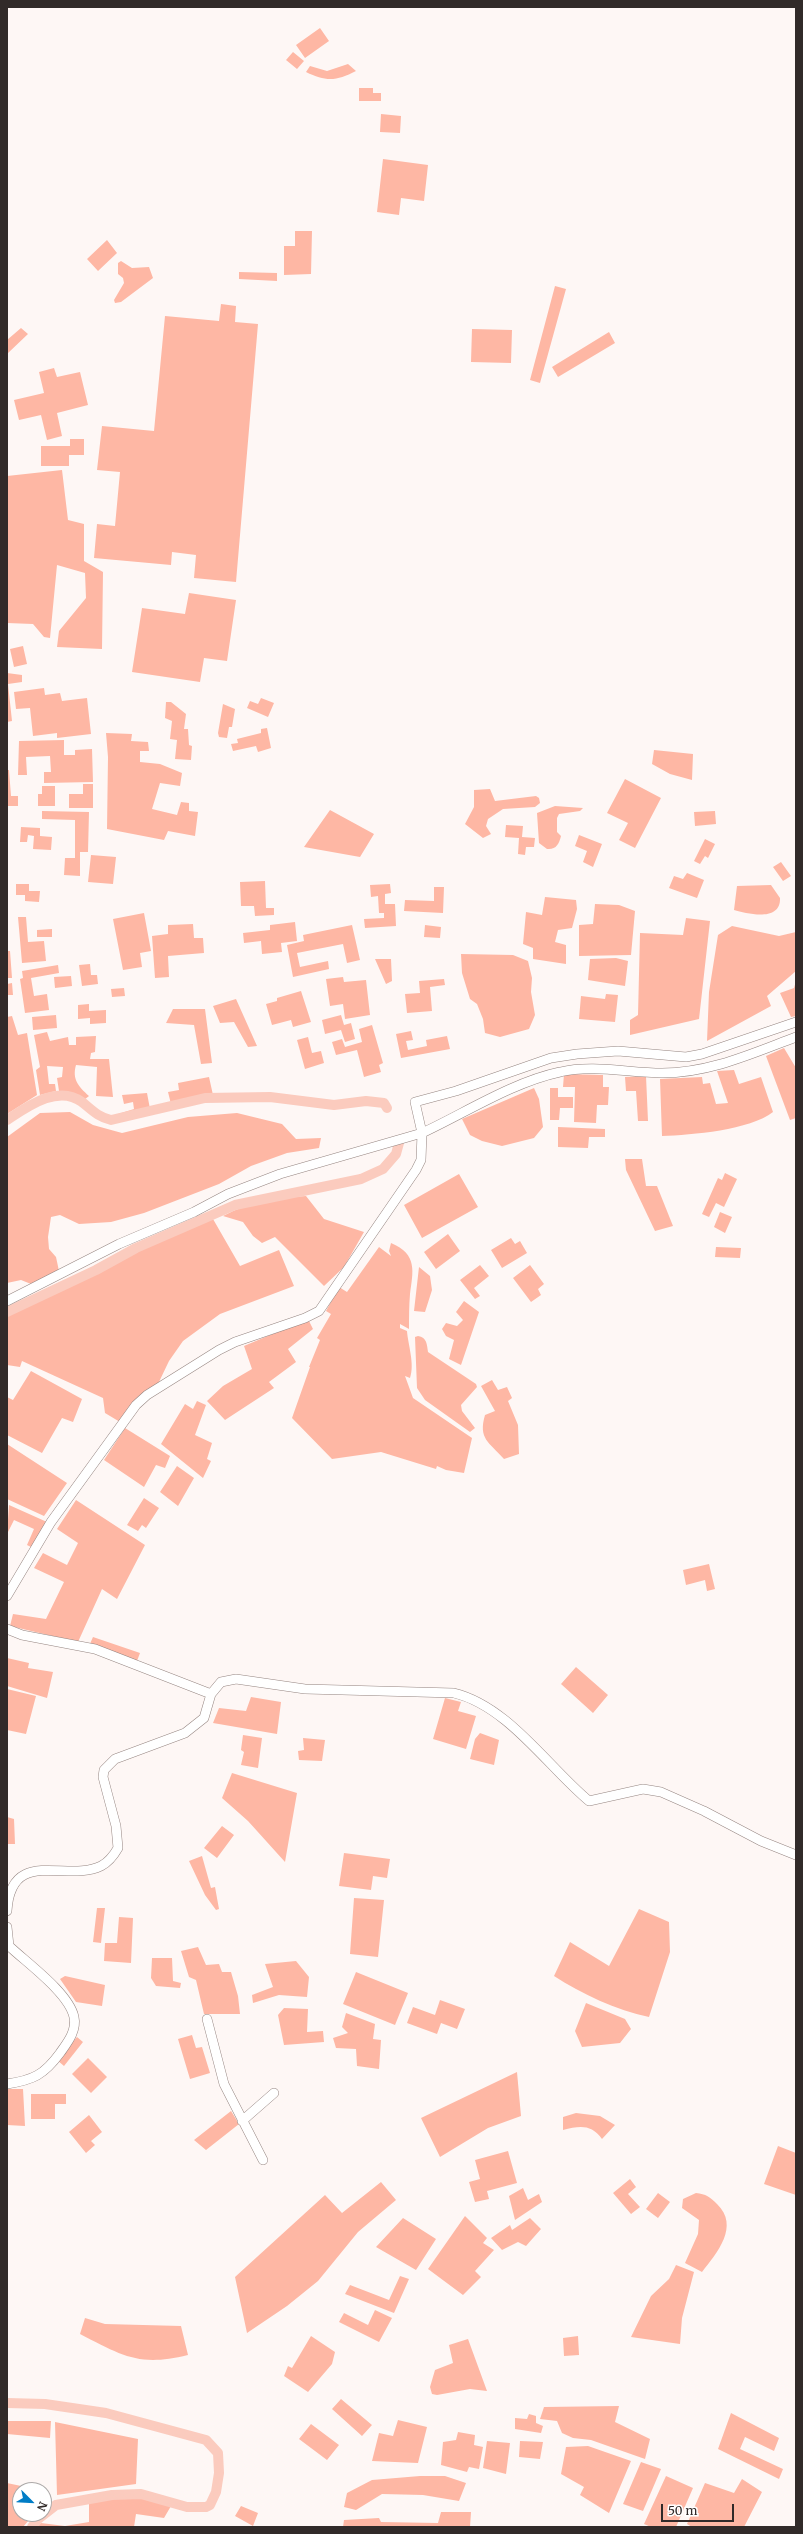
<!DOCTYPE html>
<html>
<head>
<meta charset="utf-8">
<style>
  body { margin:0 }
  #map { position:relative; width:803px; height:2534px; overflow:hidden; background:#fef7f5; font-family:Merriweather,serif }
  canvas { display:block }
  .frame { position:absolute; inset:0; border:8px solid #312a29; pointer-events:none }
  .north { position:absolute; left:12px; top:2482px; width:40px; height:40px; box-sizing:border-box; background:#fff; border:1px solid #adaaa9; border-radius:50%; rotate:114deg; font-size:11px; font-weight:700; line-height:16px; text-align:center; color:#312a29 }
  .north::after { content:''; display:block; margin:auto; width:14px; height:18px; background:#017dc6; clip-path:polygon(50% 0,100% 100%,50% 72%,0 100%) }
  .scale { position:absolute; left:661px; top:2504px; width:73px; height:18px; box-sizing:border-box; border:2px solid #312a29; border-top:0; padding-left:5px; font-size:12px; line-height:14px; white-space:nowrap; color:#312a29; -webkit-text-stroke:3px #fff; paint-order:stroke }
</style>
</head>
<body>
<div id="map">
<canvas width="803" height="2534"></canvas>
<div class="frame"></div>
<div class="north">N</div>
<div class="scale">50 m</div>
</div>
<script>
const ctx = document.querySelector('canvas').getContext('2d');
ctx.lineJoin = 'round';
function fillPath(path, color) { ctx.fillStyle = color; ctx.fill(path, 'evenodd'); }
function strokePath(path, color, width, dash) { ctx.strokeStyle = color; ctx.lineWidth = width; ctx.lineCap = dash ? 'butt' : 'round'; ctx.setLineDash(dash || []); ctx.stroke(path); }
const green = new Path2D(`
  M320 28 329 41 305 58 296 45Z
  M293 52 304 61 297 69 286 60Z
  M348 64 356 71C337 81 326 82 306 72L310 66 327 71Z
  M359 88H373V93H381V101H359Z
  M381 114 401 116 400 133 380 132Z
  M383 159 428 165 424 201 401 198 399 215 377 212Z
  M295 231H312L311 274 284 275V246H295Z
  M107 240 117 253 98 271 87 259Z
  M121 261 132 268 149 267 153 278 121 302 115 303 114 300 124 283 123 278 118 274V263Z
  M239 272 277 273V281L239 279Z
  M555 286 566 289 540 383 530 380Z
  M221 304 236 306 235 322 258 324 236 582 194 578 196 555 172 552 171 565 94 558 97 524 115 526 120 472 97 470 102 426 154 431 165 316 219 321Z
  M21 328 28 334 7 354V340Z
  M472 329 512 330 511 363 471 362Z
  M609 332 615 343 558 377 552 367Z
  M54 368 57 377 80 372 88 405 57 413 62 436 47 440 41 415 19 420 14 400 44 393 39 372Z
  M70 439H84V455H69V466H41V446H70Z
  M62 470 68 520 84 524V561L103 572 102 649 57 647 59 631 86 598 85 573 57 565 50 638 44 637 33 624 7 623V476Z
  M189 593 236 600 227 661 204 658 200 682 132 672 142 608 185 614Z
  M23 646 27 664 14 667 10 649Z
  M7 673 22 675V682L8 684 12 721 7 722Z
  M44 688 45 695 60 693 62 701 87 698 91 734 57 738V733L33 736 30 708 16 709 14 692Z
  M261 698 274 703 268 717 247 708 250 701 258 704Z
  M166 702H171L186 714 184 729H188L189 745 192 746 191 760 175 759 177 740 170 739 172 721 165 718Z
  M223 704 235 709 232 727H229L227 738 219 737 218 733Z
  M267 728 271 748 258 752 256 746 233 751 231 744 238 743 237 739 261 733V729Z
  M106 733 132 734 131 741 148 742 149 751H140V762L160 764 182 773 180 786 160 783 152 809 177 815 181 802 189 803V811L198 812 195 836 168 831 164 840 107 829 108 757Z
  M64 740V755H75V750L92 749 93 782 44 783V772H51L50 756 26 757 27 775H18L19 741Z
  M654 750 693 754 692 780 670 774 652 764Z
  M7 770H9L11 796H18V806H7Z
  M625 779 661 798 635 848 619 840 628 823 607 813Z
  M83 784H93V808H69V794H83Z
  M42 786H55V806H38V794H42Z
  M490 789 495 801 536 796 539 798 540 803 535 807 503 809 488 819 486 826 491 834 483 838 465 824 474 807V790Z
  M555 806 583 808 580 811 559 814 557 818V832L561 836C559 844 556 850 547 849L539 843 537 813Z
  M330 810 374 834 360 857 304 847Z
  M42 811 89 812 88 852H80V876L64 875 65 858H75V820L42 819Z
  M715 811 716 824 695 826 694 812Z
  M506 825 523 826 522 837 535 838 534 847H526L525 855 518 854 519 838 505 837Z
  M21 827 40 828V836L52 837 51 850 33 849 34 836 28 835 27 842H20Z
  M579 835 602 844 593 867 583 862 587 851 575 846Z
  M705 839 715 844 708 858 705 856 700 864 694 861Z
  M91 855 116 857 113 884 88 882Z
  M781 862 791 876 783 881 773 867Z
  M687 873 704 880 697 898 669 888 674 876 683 879Z
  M265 881 266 908H274V915L255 916 254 906H241L240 882Z
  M16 884H29V891H40L39 902 25 901V895H16Z
  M390 884 391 893 385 894V904H395L396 926 365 928 364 919 384 918V913H379L378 896 371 897 370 885Z
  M771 885 780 898C781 922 748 914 734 910L737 886Z
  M434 887H444L443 913 404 911 405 900 434 901Z
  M545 897 576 900 577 909 572 928 558 930 555 942 566 945V964L533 959V948L523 944 526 912 542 915Z
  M595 904 619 905 635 911 631 955 579 956V925L593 924Z
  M144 913 151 951 140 953 142 967 123 970 113 919Z
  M18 917H26L28 942 44 941 46 961 22 963Z
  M686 918 710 921 699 1019 630 1035V1020L638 1015 640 933 683 935Z
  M295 922 297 941 281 943 282 952 262 954 261 941 244 943 243 933 270 930V925Z
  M193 924 194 938H203L204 953 168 956 169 977 155 978 152 936 168 934V925Z
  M352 925 360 960 347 963 343 944 297 953 300 967 328 961 329 969 293 977 287 945 304 941 303 935Z
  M425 925 441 927 440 938 424 937Z
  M732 926 779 936 796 932V971L767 996 771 1006 707 1041 709 992 718 935Z
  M52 929V937H37V930Z
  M7 951H10L12 978H7Z
  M461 954 513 955 528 961 532 978 531 992 535 1015 529 1029 500 1037 485 1033 483 1019 477 1004 470 999 462 973Z
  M616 958 628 961 625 986 588 980 590 959Z
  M375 959H391L392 981 386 984Z
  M90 964 91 975H97L98 984 82 986 79 965Z
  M58 965 59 973 31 978 34 996 47 994 49 1010 25 1013 20 979 23 978 22 971Z
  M71 976 72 986 55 988 54 977Z
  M343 977 344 982 366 980 370 1015 345 1019 343 1004 330 1006 326 979Z
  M444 979 445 985 430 987 432 1011 407 1013 405 994 420 993 419 981Z
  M796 981V1016L791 1017 780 993 794 988Z
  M12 983 13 995H7V984Z
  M124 988 125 996 112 997 111 989Z
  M301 991 311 1022 293 1027 291 1020 272 1025 266 1004 277 1001V998Z
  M606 994 618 995 615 1022 579 1019 581 996 605 999Z
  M236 999 257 1046 248 1047 234 1022 220 1023 213 1006Z
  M89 1004V1011L106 1010V1023L90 1024V1018L78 1019V1005Z
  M173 1009H205L212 1063 201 1064 194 1025 166 1023Z
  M56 1015 57 1028 33 1030 32 1017Z
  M341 1015 344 1025 351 1023 355 1039 345 1042 341 1030 325 1034 322 1020Z
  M12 1016 18 1035 27 1033 37 1095 7 1114V1017Z
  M372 1025 383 1063 379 1065 381 1072 364 1077 357 1050 336 1055 332 1042 342 1039 345 1047 362 1042 359 1029Z
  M411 1031 413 1040 406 1041 408 1050 427 1046 426 1040 447 1036 450 1049 401 1058 396 1034Z
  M47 1032 50 1041 68 1037 69 1045H76V1037L96 1036 95 1052 91 1053 90 1059H109L113 1097 96 1096 97 1067 76 1065C72 1079 78 1086 89 1096L84 1100 74 1093 59 1091 57 1078 62 1077 63 1067 47 1066 49 1084H55L56 1091 40 1095 36 1070 40 1067 34 1035Z
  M308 1037 312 1053 321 1051 324 1063 305 1069 297 1040Z
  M784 1048 796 1068V1118L790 1120 766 1056Z
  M734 1070 739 1084 761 1077 773 1112C750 1130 692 1135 662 1136L660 1079 702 1077 703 1084 710 1083 716 1104 728 1103 717 1071Z
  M564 1074 603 1075V1087H609L608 1105H597L596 1123 574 1122 575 1087H563Z
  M646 1076 648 1121H638L636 1091H626L625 1077Z
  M209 1077 213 1095 171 1104 168 1092 179 1090 178 1083Z
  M534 1088 539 1099 543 1127 534 1138 502 1146 482 1141 470 1135 462 1119Z
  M550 1088H558V1097H573V1108H560L559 1120H550Z
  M147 1093 150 1109 118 1118V1114L134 1109 133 1102 124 1104 122 1095Z
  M70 1112 93 1125 122 1133 188 1117 237 1113 282 1124 296 1139 321 1138 319 1148 287 1153 251 1166 219 1184 144 1213 111 1222 79 1224 60 1215 51 1217 48 1237 49 1249 56 1257 59 1271 31 1284 21 1280 7 1283V1137L40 1113Z
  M558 1127 605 1129V1137H589L588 1148 558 1147Z
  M625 1159H642L646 1186H657L673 1226 655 1231 626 1170Z
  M725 1173 737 1179 724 1207 716 1203 709 1217 702 1214 718 1178 722 1180Z
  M459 1174 478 1207 422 1238 404 1205Z
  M306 1196 324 1219 364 1232 344 1267 324 1286 275 1237 262 1243 253 1236 243 1222 223 1216C248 1202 278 1198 306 1196Z
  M720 1212 732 1217 725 1233 714 1227Z
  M213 1219 240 1266 279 1250 294 1286 220 1314 183 1341 169 1361 158 1384 120 1422 105 1413 103 1398 22 1361 20 1367 7 1365V1315L97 1273 137 1251Z
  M448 1234 460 1251 436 1269 424 1252Z
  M511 1238 515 1244 520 1241 527 1253 502 1268 491 1250Z
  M391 1243C418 1254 413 1272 410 1294 409 1306 409 1317 409 1329L400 1324V1328L407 1331C408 1345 415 1364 410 1378L405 1376 413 1398 472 1438 464 1473 446 1470 437 1466 436 1469 381 1452 332 1459 292 1418 310 1367H309L320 1340 317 1338 331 1314 326 1311 339 1287 347 1292 379 1247 391 1256 389 1251Z
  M716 1247 741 1248 740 1258 715 1257Z
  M480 1265 489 1276 474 1288 480 1296 475 1299 460 1280Z
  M530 1265 544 1284 538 1289 541 1295 531 1302 513 1278Z
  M419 1267 430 1276 432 1290 425 1312 414 1311Z
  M464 1301 479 1312 461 1365 449 1359 454 1340 446 1336 442 1329 446 1323 457 1326 463 1320 456 1312Z
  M308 1319 313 1329 288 1349 296 1362 269 1382 274 1388 225 1420 207 1401 223 1386 252 1369 244 1346Z
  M418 1336C427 1337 427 1345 428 1352L476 1384 477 1387 461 1405 462 1411 475 1428 470 1432 425 1400 417 1388 415 1337Z
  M31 1371 82 1399 73 1422 62 1418 42 1453 7 1435V1397L13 1400Z
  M492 1380 498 1390 507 1387 512 1398 508 1401 518 1425 519 1454 504 1459C489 1442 478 1439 485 1415L495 1411 481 1386Z
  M197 1401 206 1405 195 1435 212 1443 207 1459 211 1461 203 1478 161 1444 185 1404 193 1409Z
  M125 1428 170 1456 165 1468 156 1465 144 1487 104 1460Z
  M7 1444 67 1483 44 1516 7 1499Z
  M177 1466 194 1478 178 1506 160 1492Z
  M144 1498 159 1508 146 1528 142 1525 138 1531 127 1525Z
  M76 1500 145 1545 117 1599 102 1589 78 1642 10 1626 13 1614 46 1619 64 1582 34 1568 43 1553 67 1565 78 1543 57 1529Z
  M9 1505 47 1522 35 1549 27 1545 34 1529 14 1520 7 1534Z
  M709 1564 715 1589 707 1591 705 1580 686 1585 683 1570Z
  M93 1637 140 1653 137 1661 89 1646Z
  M7 1658 29 1663 28 1668 53 1672 47 1698 7 1686Z
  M576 1667 608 1695 593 1713 561 1684Z
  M7 1689 36 1696 26 1734 7 1730Z
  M251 1697 281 1702 277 1734 213 1723 219 1708 246 1711Z
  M445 1698 461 1702 458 1711 476 1716 466 1749 433 1739Z
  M480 1733 499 1740 494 1765 470 1759 475 1739Z
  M243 1735 262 1738 258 1768 241 1765 244 1752 241 1750Z
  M303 1738 325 1740 322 1761 299 1760 298 1751 304 1750Z
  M232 1773 297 1793 285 1862 248 1821 222 1798Z
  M7 1817 14 1819 15 1844H7Z
  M222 1826 234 1835 217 1858 204 1848Z
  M344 1853 390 1859 387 1878 373 1876 371 1890 339 1886Z
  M202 1856 211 1888 215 1887 219 1909 216 1910 205 1895 189 1861Z
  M354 1898 384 1900 378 1957 350 1954Z
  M97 1908H105L101 1943 93 1942Z
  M639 1909 669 1922 670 1952 649 2017C616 2010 582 1994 554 1976L570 1942 609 1966Z
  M119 1917 133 1918 131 1963 104 1961 105 1943H117Z
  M198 1947 206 1965 219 1964 222 1972H231L238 1996 240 2014H204L196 1980 189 1977 181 1951Z
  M152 1958H172L173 1981 181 1983 180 1988 156 1986 151 1978Z
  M296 1961 309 1977 307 1997 279 1995 253 2003 252 1995 273 1987 265 1964Z
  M356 1972 408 1993 395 2025 343 2004Z
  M65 1976 105 1985 102 2006 76 2002 60 1979Z
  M440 2000 465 2009 457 2029 441 2023 437 2034 407 2023 413 2007 435 2015Z
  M586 2003 625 2019 631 2029 620 2043 582 2047 575 2031Z
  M284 2008 308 2009 307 2032 323 2031 324 2042 284 2045 278 2015Z
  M346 2013 375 2024 373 2039 381 2040 379 2069 357 2066 356 2049 336 2048 333 2038 348 2033 342 2027Z
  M192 2035 196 2048 202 2047 210 2073 190 2079 178 2039Z
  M77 2037 83 2042 64 2066 57 2060Z
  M88 2058 107 2077 91 2093 72 2074Z
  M517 2072 521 2116 488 2128 440 2157 421 2118Z
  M7 2089H23L25 2126 7 2125Z
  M31 2094H66V2104H55V2119H31Z
  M231 2111 239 2124 206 2150 194 2140Z
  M576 2113 600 2116 615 2125 602 2139C591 2124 580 2126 563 2130V2117Z
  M89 2115 102 2132 91 2141 95 2145 86 2153 69 2132Z
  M778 2146 796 2153V2195L764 2184Z
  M508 2151 517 2183 487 2191 489 2199 475 2202 469 2182 480 2179 475 2160Z
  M630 2179 636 2187 628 2194 640 2207 631 2214 613 2193Z
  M381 2182 396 2200 358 2232 318 2281 287 2306 247 2333 235 2277 325 2195 342 2213Z
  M523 2188 528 2200 539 2194 542 2202 515 2220 509 2196Z
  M658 2193 670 2202 658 2218 646 2209Z
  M696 2193C706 2194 710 2197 717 2204 740 2226 717 2253 702 2272L685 2263 698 2234 699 2220 682 2208 683 2199Z
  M465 2216 487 2238 483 2243 494 2250 475 2271 481 2277 463 2295 428 2269Z
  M403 2218 436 2239 416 2270 376 2247Z
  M530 2218 541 2229 526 2246 518 2242 502 2250 491 2238 510 2225 512 2230Z
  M676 2265 694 2272 682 2318 680 2344 631 2337 651 2296 669 2279Z
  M400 2276 409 2279 394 2313 345 2294 350 2285 389 2300Z
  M375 2310 392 2318 379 2342 339 2322 344 2313 368 2325Z
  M85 2318 105 2324 181 2326 188 2355C139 2367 123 2356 80 2334Z
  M311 2336 335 2352 332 2364 308 2392 284 2376 288 2366 292 2368Z
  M578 2336 579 2355 564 2356 563 2338Z
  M468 2339 487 2391 470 2389 437 2395 432 2394 430 2387 435 2370 453 2363 449 2345Z
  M341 2399 372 2425 362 2436 332 2409Z
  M619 2406 615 2422 650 2439 645 2459 591 2440 573 2438 562 2433 557 2421 540 2419 544 2407Z
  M731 2413 779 2438 774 2451 745 2437 740 2449 783 2469 779 2479 718 2449Z
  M529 2414 536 2416V2423L543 2426 541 2433 515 2429V2418L527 2419Z
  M398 2420 427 2427 418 2463 372 2461 379 2433 393 2436Z
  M7 2421H51L50 2438 7 2434Z
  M55 2422 138 2439 136 2484 57 2495Z
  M311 2424 339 2445 327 2460 299 2439Z
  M458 2432 475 2435 474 2445 483 2447 479 2469 469 2467 467 2472 441 2465 443 2442 456 2440Z
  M487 2441 510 2443 506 2474 483 2468Z
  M520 2441 543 2442 540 2459 519 2457Z
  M588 2446 631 2461 609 2513 580 2495 584 2487 561 2474 566 2447Z
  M641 2462 661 2469 643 2511 623 2504Z
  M420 2476H445L466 2483 459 2501 423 2495 382 2494 356 2510 344 2507 347 2493 372 2480Z
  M666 2476 693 2488 676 2527H651L644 2524Z
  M742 2479 762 2492 744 2527H692L687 2524 705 2483 734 2493Z
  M7 2483 40 2490H20V2514H34L23 2527H7Z
  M141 2497 171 2506 164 2518 136 2514 134 2527H37L41 2523 65 2526 89 2522V2502L112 2498Z
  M241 2506 258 2513 253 2526 235 2516Z
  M441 2512H471L470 2527H343L344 2520 379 2518 381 2522 438 2523Z`);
const canal = new Path2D(`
  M7 1120C27 1107 58 1084 82 1102 92 1110 98 1117 111 1120L205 1098 270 1097 334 1105 366 1101 384 1103 387 1108
  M7 1312 96 1270 136 1248 235 1205 361 1179 383 1169 396 1154 399 1143
  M7 2403 45 2404 106 2413 206 2440 218 2453 219 2473 216 2492 210 2505 206 2507H187L141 2494 112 2495 56 2505 38 2519 32 2527`);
const street = new Path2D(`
  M796 1022 702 1054 686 1057 618 1051 577 1054 551 1058 456 1091 415 1102 422 1133C465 1113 513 1082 560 1072 593 1064 629 1073 662 1073 710 1073 753 1053 796 1037
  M7 1301 119 1244 194 1212 228 1194 280 1174 422 1133 421 1160 416 1170 319 1311 305 1318 235 1342 219 1350 147 1395 136 1405 51 1522 7 1596
  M7 1629 22 1635 95 1649 211 1694 204 1718 185 1733 115 1759 104 1770 103 1777 116 1826 118 1848C114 1855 109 1862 101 1866 67 1883 11 1846 7 1911
  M211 1694 221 1682 236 1679 305 1689 454 1693C508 1706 548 1767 589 1801L643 1789 661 1792 704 1811 761 1841 796 1855
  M7 1927 9 1946C27 1963 69 1993 74 2017 77 2031 67 2043 60 2053 44 2075 33 2080 7 2084
  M207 2019 224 2084 263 2160
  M242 2121 274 2093`);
fillPath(green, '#feb7a4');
strokePath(canal, '#fbcbbe', 10);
strokePath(street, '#958581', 10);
strokePath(street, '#fff', 9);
</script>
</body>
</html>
